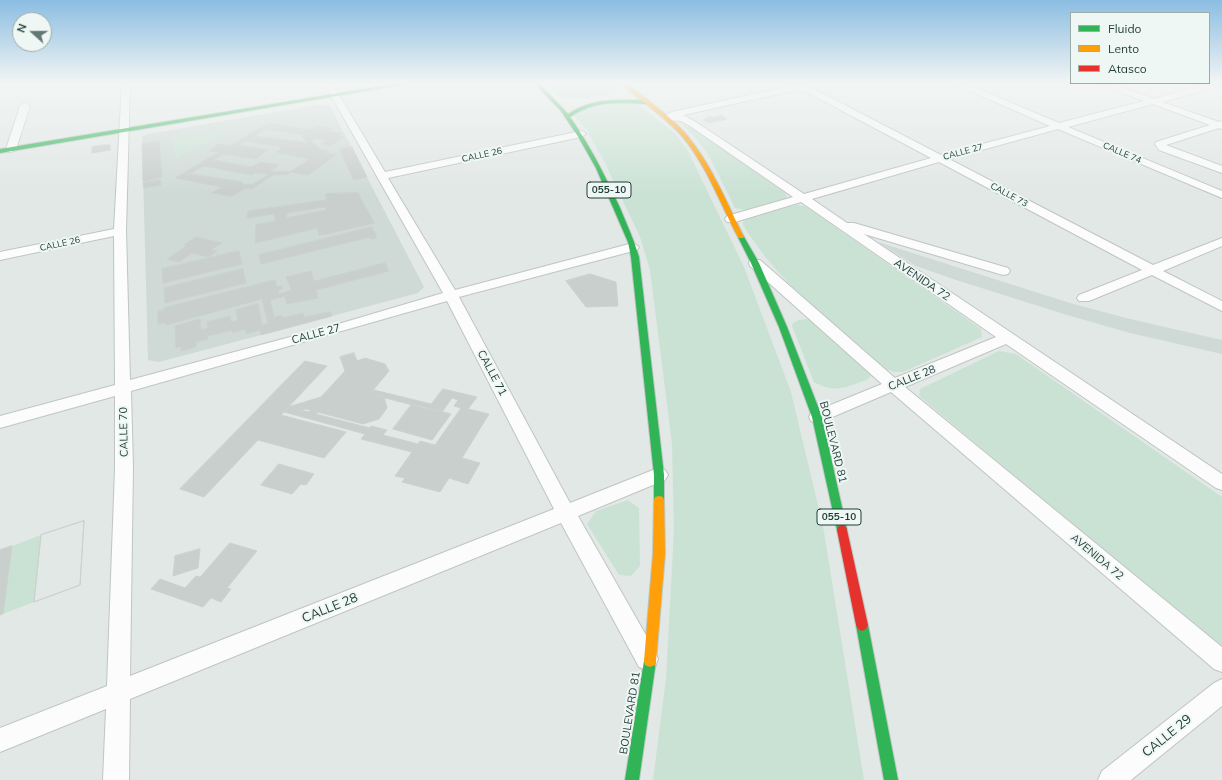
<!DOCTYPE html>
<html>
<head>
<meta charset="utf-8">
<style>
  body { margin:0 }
  #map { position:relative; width:1222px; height:780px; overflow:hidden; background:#e2e8e6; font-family:Mulish,sans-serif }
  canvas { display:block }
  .legend { position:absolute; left:1070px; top:12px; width:140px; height:72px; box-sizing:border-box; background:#eff7f4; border:1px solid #9caca8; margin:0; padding:5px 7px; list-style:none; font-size:12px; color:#1f3c37 }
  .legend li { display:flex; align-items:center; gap:8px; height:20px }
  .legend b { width:20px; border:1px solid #9caca8 }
  .north { position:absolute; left:12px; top:12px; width:40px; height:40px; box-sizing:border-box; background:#eff7f4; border:1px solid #9caca8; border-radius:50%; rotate:291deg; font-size:11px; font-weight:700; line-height:16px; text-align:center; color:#1f3c37 }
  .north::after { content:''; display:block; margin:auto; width:14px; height:18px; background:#637874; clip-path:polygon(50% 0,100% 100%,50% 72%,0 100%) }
</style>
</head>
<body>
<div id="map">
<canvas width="1222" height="780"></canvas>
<ul class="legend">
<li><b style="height:5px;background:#30b455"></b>Fluido</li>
<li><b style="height:5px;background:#ff9f0a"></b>Lento</li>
<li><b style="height:5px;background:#e5322d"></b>Atasco</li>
</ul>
<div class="north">N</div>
</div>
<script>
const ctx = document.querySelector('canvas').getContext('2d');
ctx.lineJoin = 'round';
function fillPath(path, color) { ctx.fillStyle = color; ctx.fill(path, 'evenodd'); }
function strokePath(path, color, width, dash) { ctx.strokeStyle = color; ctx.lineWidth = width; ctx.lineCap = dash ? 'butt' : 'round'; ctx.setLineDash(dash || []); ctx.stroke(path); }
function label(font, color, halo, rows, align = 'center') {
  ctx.font = font + ' Mulish,sans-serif'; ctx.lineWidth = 4; ctx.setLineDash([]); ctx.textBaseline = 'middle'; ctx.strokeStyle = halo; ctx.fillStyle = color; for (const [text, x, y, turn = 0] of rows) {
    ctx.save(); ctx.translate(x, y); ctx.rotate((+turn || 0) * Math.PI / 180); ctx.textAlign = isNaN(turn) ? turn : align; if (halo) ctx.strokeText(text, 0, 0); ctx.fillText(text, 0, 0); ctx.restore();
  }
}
const built = new Path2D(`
  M323 104 330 106 424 287 418 293 261 335 159 362 148 360 142 136 147 134Z
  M878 242 1070 303 1130 319 1222 340V354L1130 333 1067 315 953 279 916 266Z`);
const green = new Path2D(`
  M542 83H614L616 87C604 101 573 102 557 95 551 92 546 88 542 83Z
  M627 101 636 103 675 133 688 151 744 267 791 392 823 526 864 780H653L666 678 674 530 672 444 650 270 640 237 606 165 587 130 573 115 579 110Z
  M678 120H682L785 193 787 198 746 210 735 208 709 156 698 141Z
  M230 130 176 159 172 140Z
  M796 205 805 206 981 329 982 337 903 372H894L886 369C834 325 779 284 743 225V222L746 219Z
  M807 319 815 322 870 369 871 376 867 380C845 387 836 394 814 382L792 326 793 323 799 320Z
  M999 351 1016 354 1222 497V649L919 396 920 389Z
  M628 500 639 508 640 566 631 576 619 575 587 524 596 511Z
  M41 535 34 602 3 614 12 546Z`);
const building = new Path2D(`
  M721 115 727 119 709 123 703 120 710 116 712 118Z
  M269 123 311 130 316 126 333 129 328 132 342 133 338 136 344 137 331 145 322 144 327 140 318 138 311 141 321 150 328 151 325 153 336 155 308 175 290 172 310 159 276 152 283 147 245 141 237 145 268 150 255 159 224 154 213 160 252 167 260 162 279 165 270 171 289 172V174L273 175 252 189 245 188 232 196 212 193 222 187 175 178 219 152 209 151 219 144 230 146ZM265 129 304 135 302 137 308 143 254 136ZM204 166 252 175 255 173 269 174 252 185 242 184V182L190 174Z
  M159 141 162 177 143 181 142 144Z
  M103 145H110V150L92 153V147Z
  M352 147 367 177 354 180 340 150Z
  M160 180 161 185 144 188 143 183Z
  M358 193 374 223 327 234 319 235 317 228 255 243 256 225 276 221 274 214 247 218 248 211 326 200V194ZM326 207V210L286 218 287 213Z
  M372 227 377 238 371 239 370 237 261 264 259 255Z
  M196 237 222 243 211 250 217 251 209 257 192 253 179 262 167 259 187 246 184 245Z
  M239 251 242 264 163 283 162 269Z
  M385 263 389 271 316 290 318 298 287 304 285 296 293 294 286 277 311 271 314 281Z
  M243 269 246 283 165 303 164 288Z
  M590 274 616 282 618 306 586 307 566 281Z
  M275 280 277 287 282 286V289L278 290 279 294 292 290 293 294 270 300 274 317 267 319 262 299 166 325 165 322 158 324V311L164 310V308Z
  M258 304 263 329 246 334 245 329 232 333V330L208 336V339L196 342V347L181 351V346L176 348 175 326 200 319 201 330 208 328 207 322 230 316 231 322 238 320 236 310Z
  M330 312 332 316 261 335 260 330 263 329 262 325 268 323 267 319 282 315 283 318 303 313 304 317Z
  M354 353 357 361 365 358 385 364 389 371 370 394 384 397 387 408 379 419 363 424 306 409 301 410 288 407 321 397 345 371 340 357Z
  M305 361 327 366 281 415 346 432 324 458 258 440 204 497 180 489Z
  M443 389 477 397 468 409 489 414 462 458 480 463 468 484 449 478 440 492 402 482 405 478 395 476 420 441 435 445 461 408 454 406 458 400 452 398 442 412 428 409Z
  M374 390 431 404 428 409 370 394Z
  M412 404 451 414 432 440 393 429Z
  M288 407 309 412 311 410 318 412 316 414 370 428 371 426 387 430 383 435 418 444 412 452 361 439 365 434 284 412Z
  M279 464 314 474 306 485 301 484 292 494 261 485Z
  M84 521 80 585 34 602 41 535Z
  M84 521 80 585 34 602 41 535Z
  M230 543 257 551 227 588 231 589 221 602 211 598 203 607 151 589 160 579 185 588 196 576 200 577Z
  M12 546 3 614 0 615V550Z
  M200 549 198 568 173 576 175 556Z`);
const street = new Path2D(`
  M122 83H130L126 231 130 380 335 325 443 293 324 83H332L385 172 581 131 584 132 586 134 581 137 388 178 455 290 633 243 639 247 637 250 459 297 570 503 653 470 659 468 665 470 668 475 665 480 578 516 655 651 658 659 655 667 647 670 639 667 561 523 130 699 129 780H103L106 709 0 752V728L107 686 115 468V396L0 428V416L115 385 114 236 0 260V252L114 229ZM447 301 554 509 130 676 133 468 131 391Z
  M792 83H810V87L941 155 1050 126 952 83H964L1059 123 1144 101 1097 83H1110L1154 99 1209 83H1222V85L1162 102 1219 122 1222 121V129L1219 128 1166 145 1222 166V173L1159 150 1155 144 1156 142 1210 125 1153 104 1068 127 1222 191V198L1058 129 949 159 1153 265 1222 238V246L1163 271 1222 301V311L1152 275 1089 301H1079L1077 298 1079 295 1142 270 939 162 812 199 847 223H854L1008 268 1010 271 1008 274 1003 275 864 234 1222 474V490L1216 488 1006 344 905 387 1222 647V672L1214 669 891 392 823 421 817 423 811 421 809 417 811 413 882 384 750 266 749 263 750 260H760L895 378 996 337 801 202 735 222H727L725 219 727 216 793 197 690 126 681 121 666 120 661 117 672 112 794 85ZM801 89 931 158 804 194 696 122 683 115Z
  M25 103 30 106 16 149 11 152 7 151 6 149 20 106Z
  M1222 679V706L1131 780H1098L1102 771 1214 683Z`);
const fast = new Path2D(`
  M400 83H413L0 153V149Z
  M534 83H539L568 114C587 101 610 99 632 100 637 100 643 100 648 102L645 104C618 102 593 101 570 117 591 147 605 176 620 208 627 225 634 240 639 257L664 475V500L663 503 659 504 655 503 654 500V475L631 257 628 242 596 168 579 138 561 111Z
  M741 235 744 237 759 263 787 327 822 417 847 530 846 533 842 535 838 533 837 530 812 417 779 327 751 263 738 237Z
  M862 619 866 621 868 625 898 780H884L856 625 858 621Z
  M650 655 655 657 656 661 639 780H625L644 661 645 657Z`);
const slow = new Path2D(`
  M620 83H626C646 99 668 114 685 133 711 163 726 202 744 237L743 238H739L738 237C720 203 706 164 681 135 663 115 640 101 620 83Z
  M659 496 663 497 664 500 665 554 656 661 655 665 650 667 645 665 644 661 653 554 654 500 655 497Z`);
const jam = new Path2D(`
  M842 525 846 527 847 530 868 625 866 629 862 631 858 629 856 625 837 530 838 527Z`);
const farStreetnames = [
  ["CALLE 27",963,152,-15],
  ["CALLE 74",1122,153,23],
  ["CALLE 26",482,155,-12],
  ["CALLE 73",1009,195,28],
  ["CALLE 26",60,244,-12]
];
const shields = [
  [609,190,44],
  [839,517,44]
];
const shieldNames = [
  ["055-10",609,190],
  ["055-10",839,517]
];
const streetNames = [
  ["AVENIDA 72",922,280,34],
  ["CALLE 27",316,334,-15],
  ["CALLE 71",492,373,62],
  ["CALLE 28",912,378,-22],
  ["CALLE 70",124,432,-91],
  ["BOULEVARD 81",833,442,76],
  ["AVENIDA 72",1097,557,40],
  ["BOULEVARD 81",630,713,-81]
];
const nearStreetnames = [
  ["CALLE 28",330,608,-22],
  ["CALLE 29",1167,736,-39]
];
fillPath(built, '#cfdad6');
fillPath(green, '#cae2d4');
fillPath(building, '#c9cfcd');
strokePath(building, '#cbd1cf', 1);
strokePath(street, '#bfc5c3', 2);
strokePath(fast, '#bdc6c3', 2);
strokePath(slow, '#bdc6c3', 2);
strokePath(jam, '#bdc6c3', 2);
fillPath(street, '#fbfcfb');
fillPath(fast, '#30b455');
fillPath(slow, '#ff9f0a');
fillPath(jam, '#e5322d');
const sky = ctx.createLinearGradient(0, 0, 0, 193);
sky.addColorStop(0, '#8bbde2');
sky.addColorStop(0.43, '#f2f5f4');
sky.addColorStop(1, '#f2f5f400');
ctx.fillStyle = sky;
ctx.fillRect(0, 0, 1222, 193);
label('9px', '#1f3c37', '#eff7f4', farStreetnames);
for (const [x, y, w] of shields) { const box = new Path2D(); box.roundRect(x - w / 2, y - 8, w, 16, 3); ctx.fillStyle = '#eff7f4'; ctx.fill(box); strokePath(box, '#1f3c37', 1); }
label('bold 10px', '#1f3c37', null, shieldNames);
label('11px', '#1f3c37', '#eff7f4', streetNames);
label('13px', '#1f3c37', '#eff7f4', nearStreetnames);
</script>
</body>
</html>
